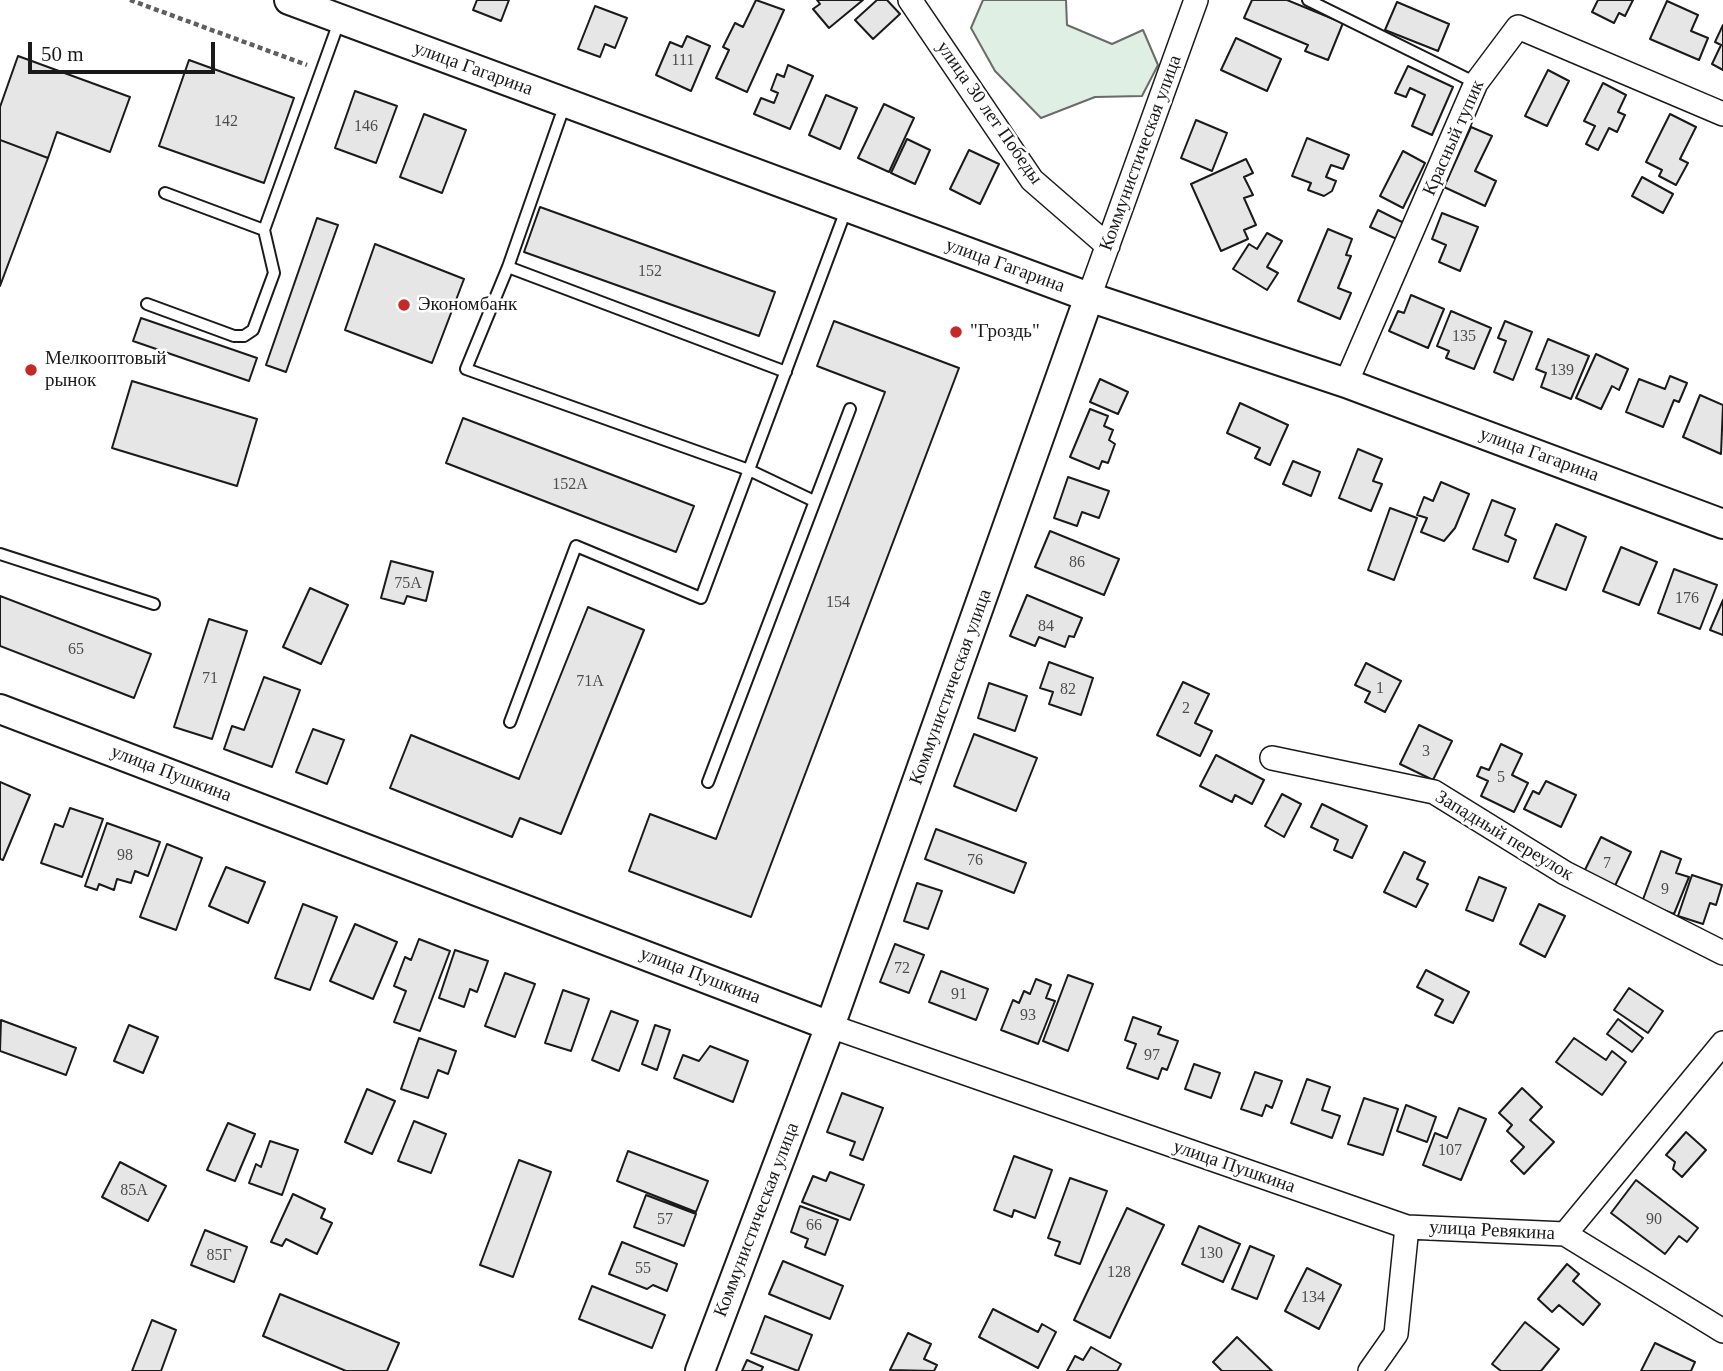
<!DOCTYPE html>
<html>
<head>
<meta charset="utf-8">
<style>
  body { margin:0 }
  #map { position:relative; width:1723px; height:1371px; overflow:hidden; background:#fff; font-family:Georgia,serif }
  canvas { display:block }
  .scale { position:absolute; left:28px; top:42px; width:187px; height:32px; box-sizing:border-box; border:4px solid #1a1a1a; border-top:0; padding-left:9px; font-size:21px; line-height:24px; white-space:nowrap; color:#1a1a1a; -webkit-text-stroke:5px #fff; paint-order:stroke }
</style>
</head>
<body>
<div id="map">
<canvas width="1723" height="1371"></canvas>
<div class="scale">50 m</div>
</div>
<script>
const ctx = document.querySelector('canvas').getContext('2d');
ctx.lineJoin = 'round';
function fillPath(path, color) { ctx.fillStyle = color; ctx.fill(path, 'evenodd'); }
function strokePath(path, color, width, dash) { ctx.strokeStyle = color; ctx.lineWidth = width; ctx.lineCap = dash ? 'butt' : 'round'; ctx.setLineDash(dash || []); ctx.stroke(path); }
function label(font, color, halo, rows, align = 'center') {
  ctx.font = font + ' Georgia,serif'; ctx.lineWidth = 5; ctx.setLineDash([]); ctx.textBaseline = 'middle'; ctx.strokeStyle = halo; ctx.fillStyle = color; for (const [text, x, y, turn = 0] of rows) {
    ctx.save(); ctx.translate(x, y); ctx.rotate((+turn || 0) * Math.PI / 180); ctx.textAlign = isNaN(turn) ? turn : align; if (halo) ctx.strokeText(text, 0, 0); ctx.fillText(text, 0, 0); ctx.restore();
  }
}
const green = new Path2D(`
  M983 0H1066L1067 25 1112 44 1143 30 1158 65 1142 96 1095 97 1041 118 995 71 971 28Z`);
const building = new Path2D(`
  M477 0H509L501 21 473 10Z
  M756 0 784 10 747 92 716 78 729 50 723 47 735 23 743 27Z
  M817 0H863L829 28 813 9 820 4Z
  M877 0H887L900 14 873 39 855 20Z
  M1252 0H1287L1343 23 1328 60 1305 51 1308 45 1244 18Z
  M1598 0H1633L1625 16 1619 13 1614 23 1592 12Z
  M1667 1 1698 15 1691 31 1708 38 1699 60 1650 39Z
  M1397 2 1449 24 1438 51 1385 30Z
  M595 6 627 18 615 48 605 44 600 57 578 49Z
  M1723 25V70L1712 64 1721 45 1715 42Z
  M687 36 710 46 691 91 656 75 670 42 682 47Z
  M1236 38 1281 59 1267 91 1221 70Z
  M18 56 130 97 110 152 57 132 48 158 0 140V107Z
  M189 60 294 98 264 183 159 146Z
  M788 65 813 76 790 129 754 114 761 98 774 103 778 93 771 90 777 74 784 77Z
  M1408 66 1453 87 1432 135 1412 126 1425 95 1410 88 1406 97 1395 93Z
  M1548 70 1569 81 1547 126 1525 116Z
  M1603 83 1626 95 1618 112 1625 115 1617 132 1609 128 1598 150 1586 144 1595 126 1584 121Z
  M355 91 397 106 376 163 335 148Z
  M826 95 857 108 840 149 809 135Z
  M884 104 914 118 889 172 858 158Z
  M424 114 466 130 442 193 400 177Z
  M1670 114 1696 127 1680 159 1688 163 1676 185 1659 176 1662 170 1646 162Z
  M1196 120 1227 133 1212 171 1181 158Z
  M1471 127 1492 136 1475 171 1496 181 1485 206 1444 187Z
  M1307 138 1349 155 1343 169 1331 165 1326 177 1336 181 1332 191 1324 196 1308 190 1311 183 1292 176Z
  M907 139 930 150 915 184 891 173Z
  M0 140 48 158 0 286Z
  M969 150 999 164 980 204 950 189Z
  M1403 151 1425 163 1403 208 1380 196Z
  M1246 159 1253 173 1244 177 1253 195 1244 198 1256 225 1244 230 1248 239 1221 251 1191 184Z
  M1642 177 1673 194 1663 213 1632 196Z
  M540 207 775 292 759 336 524 252Z
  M1378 210 1406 224 1399 240 1370 227Z
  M1442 213 1478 227 1460 271 1439 262 1446 245 1432 239Z
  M317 218 338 225 286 372 266 365Z
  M1328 229 1352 239 1346 255 1351 256 1338 288 1351 293 1340 319 1298 301Z
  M1267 233 1282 241 1267 267 1278 273 1267 290 1233 269 1249 244 1257 249Z
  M375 244 464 279 432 363 345 330Z
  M1411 295 1444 309 1428 348 1389 331 1398 311 1404 313Z
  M1451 311 1491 328 1474 369 1446 358 1449 351 1437 346Z
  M141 318 257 358 249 381 133 341Z
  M834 321 959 368 751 917 629 871 650 814 716 839 885 392 817 366Z
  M1505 321 1532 332 1513 380 1494 372 1506 341 1498 338Z
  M1548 339 1589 356 1571 399 1541 387 1546 373 1536 369Z
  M1596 354 1628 369 1619 390 1612 386 1601 409 1576 398Z
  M1670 376 1687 383 1679 402 1674 400 1663 427 1626 412 1639 379 1665 389Z
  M1100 379 1128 392 1118 414 1090 402Z
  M132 381 257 419 237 486 112 448Z
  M1700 395 1723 405 1721 454 1683 437Z
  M1240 403 1288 425 1270 465 1255 458 1260 448 1227 433Z
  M1090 409 1108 416 1104 426 1113 430 1109 440 1115 444 1108 463 1102 461 1099 469 1070 457Z
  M463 418 694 506 676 552 446 463Z
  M1358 449 1382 459 1373 481 1382 484 1371 511 1339 498Z
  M1293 461 1320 472 1311 496 1283 484Z
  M1068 477 1109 491 1099 518 1082 512 1077 526 1054 518Z
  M1441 482 1469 494 1455 528 1444 541 1421 532 1427 518 1417 515 1424 497 1433 501Z
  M1492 500 1515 509 1505 535 1516 540 1508 562 1473 549Z
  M1390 508 1417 518 1394 580 1368 570Z
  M1556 524 1586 537 1566 590 1534 578Z
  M1050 531 1119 559 1104 595 1035 567Z
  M1621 547 1657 562 1639 605 1603 591Z
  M391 561 433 572 426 601 407 596 404 604 381 598Z
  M1674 569 1717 585 1700 629 1658 613Z
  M310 588 348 605 321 664 283 647Z
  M1027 595 1082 618 1074 637 1069 636 1065 647 1039 637 1035 646 1010 636Z
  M0 596 151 654 134 698 0 646Z
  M1723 600V635L1710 630Z
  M588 607 644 630 561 834 520 818 512 837 390 788 411 735 519 779Z
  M209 619 247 631 212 739 174 727Z
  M1049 662 1093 678 1081 715 1049 704 1053 692 1040 688Z
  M1366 663 1401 681 1385 712 1365 702 1370 692 1355 685Z
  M264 677 300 690 272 767 224 749 232 726 244 730Z
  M1183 682 1209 694 1195 723 1212 731 1200 756 1157 735Z
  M989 683 1027 696 1015 731 978 718Z
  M1419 725 1452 741 1433 780 1400 764Z
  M313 729 344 740 327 784 296 772Z
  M974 734 1037 758 1016 811 954 786Z
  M1501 744 1522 754 1512 775 1528 783 1514 812 1481 796 1488 781 1477 776 1481 767 1489 770Z
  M1216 755 1264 780 1252 804 1235 795 1232 802 1200 786Z
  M1546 781 1576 795 1561 827 1524 809 1533 791 1539 794Z
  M0 782 30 795 3 860 0 859Z
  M1282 794 1301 804 1284 837 1265 826Z
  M1322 804 1367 826 1352 858 1334 850 1338 840 1311 827Z
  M70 808 103 819 82 877 41 863 55 824 63 827Z
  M107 823 160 842 148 876 135 871 131 883 117 879 114 890 99 884 97 890 85 886Z
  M936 829 1026 863 1014 893 925 859Z
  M1601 837 1631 852 1613 890 1582 876Z
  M167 844 202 858 176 930 140 917Z
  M1661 851 1681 859 1676 873 1689 877 1674 914 1642 902Z
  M1404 852 1425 862 1417 879 1428 884 1416 907 1384 892Z
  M226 867 265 882 248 923 209 906Z
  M1692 875 1722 885 1716 905 1710 903 1703 924 1678 916Z
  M1479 877 1506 888 1493 921 1466 910Z
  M917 883 942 891 928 929 904 921Z
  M303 904 337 917 310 990 275 978Z
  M1539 904 1565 916 1545 957 1520 944Z
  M355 924 397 942 373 999 330 981Z
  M419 939 450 951 420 1031 394 1022 406 991 394 986 405 957 411 960Z
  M895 944 924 955 909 993 880 982Z
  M455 950 488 961 477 992 470 989 464 1007 439 998Z
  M1426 970 1469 992 1453 1023 1435 1015 1443 1000 1417 987Z
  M941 971 988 989 976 1020 929 1002Z
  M505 973 535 984 515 1037 485 1026Z
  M1068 975 1093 984 1068 1051 1043 1041Z
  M1036 979 1051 985 1046 998 1055 1001 1038 1044 1001 1030 1013 1000 1019 1003 1024 991 1030 994Z
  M1629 988 1663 1011 1648 1033 1614 1010Z
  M563 990 589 999 571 1051 545 1043Z
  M611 1011 638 1021 619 1071 592 1060Z
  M1133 1017 1161 1027 1158 1034 1178 1041 1167 1070 1162 1068 1158 1079 1127 1068 1136 1044 1125 1040Z
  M1618 1019 1643 1038 1632 1052 1607 1034Z
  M1 1020 76 1048 66 1075 0 1051Z
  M129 1025 158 1037 143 1073 114 1061Z
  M655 1025 670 1030 657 1070 642 1064Z
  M419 1038 456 1051 448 1074 438 1070 428 1098 401 1089Z
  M1574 1038 1606 1060 1612 1051 1626 1062 1602 1095 1556 1062Z
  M710 1046 748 1061 733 1102 674 1078 683 1055 699 1061Z
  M1194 1064 1220 1073 1211 1098 1185 1089Z
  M1255 1072 1282 1081 1272 1108 1266 1105 1262 1116 1241 1109Z
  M1307 1079 1330 1087 1322 1110 1340 1116 1332 1138 1291 1123Z
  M1522 1088 1542 1107 1530 1120 1554 1142 1524 1174 1511 1161 1524 1147 1507 1131 1512 1125 1499 1113Z
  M367 1089 395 1101 372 1154 345 1142Z
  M842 1093 883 1108 863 1160 850 1155 855 1142 827 1132Z
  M1364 1098 1398 1109 1383 1155 1348 1144Z
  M1406 1105 1436 1117 1427 1142 1397 1131Z
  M1459 1108 1486 1119 1461 1180 1423 1165 1435 1133 1447 1138Z
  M414 1121 446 1134 431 1173 398 1161Z
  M228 1123 255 1134 235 1181 207 1170Z
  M1686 1132 1706 1150 1682 1177 1673 1169 1675 1162 1666 1155Z
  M270 1141 298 1150 282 1195 249 1183 256 1164 261 1167Z
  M628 1151 708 1181 696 1212 617 1181Z
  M1014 1156 1052 1170 1035 1218 1014 1210 1012 1217 994 1210Z
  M519 1160 551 1172 513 1277 480 1265Z
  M120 1162 166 1186 148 1221 102 1197Z
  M830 1172 864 1185 850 1220 802 1202 813 1176 826 1181Z
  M1070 1178 1107 1191 1080 1264 1055 1255 1060 1242 1048 1238Z
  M1636 1180 1698 1228 1687 1242 1679 1236 1665 1254 1611 1213Z
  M293 1194 325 1209 321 1218 332 1223 317 1254 286 1239 282 1246 271 1242Z
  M646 1195 696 1214 684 1246 634 1227Z
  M800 1206 838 1220 825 1255 805 1247 808 1239 791 1232Z
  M1127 1208 1164 1225 1110 1338 1074 1320Z
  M1199 1226 1240 1244 1223 1282 1182 1264Z
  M205 1230 247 1247 234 1282 191 1265Z
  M622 1242 677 1264 667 1291 653 1285 647 1289 609 1274Z
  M1250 1246 1274 1256 1257 1299 1232 1289Z
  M783 1261 843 1286 830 1319 769 1294Z
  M1567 1264 1579 1274 1573 1281 1600 1304 1583 1325 1559 1305 1552 1312 1538 1299Z
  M1307 1268 1341 1285 1319 1329 1285 1311Z
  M592 1286 665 1315 652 1348 579 1319Z
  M280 1294 399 1343 387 1371H346L263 1336Z
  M993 1309 1038 1332 1042 1324 1056 1332 1038 1368 979 1337Z
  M765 1316 812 1335 798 1371 751 1353Z
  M152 1320 176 1330 161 1371H132Z
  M1525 1322 1559 1349 1541 1371H1501L1492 1364Z
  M908 1333 931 1344 924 1359 937 1365 934 1371 890 1370Z
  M1237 1337 1272 1371H1222L1213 1362Z
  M1655 1343 1695 1362 1691 1371H1641Z
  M1091 1347 1121 1364 1117 1371H1067L1075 1356 1083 1360Z
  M747 1360 763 1367 761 1371H742Z`);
const path = new Path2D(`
  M130 0 307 65`);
const service = new Path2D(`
  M1308 0 1476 83
  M565 104 508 267 466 369 749 470 814 501
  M165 193 264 230
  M508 267 786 372
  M147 304 234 336H244L253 330 274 273 264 230 340 19
  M0 554 154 604
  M510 722 576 546 701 598 846 210
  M708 782 850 409`);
const minor = new Path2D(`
  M910 0 1032 180 1108 246
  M1089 297 1196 0
  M1346 383 1476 83 1518 27 1723 114
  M1272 758 1434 792 1565 873 1723 953
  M830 1026 1407 1227
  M1565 1234 1723 1331
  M1370 1371 1396 1334 1407 1227 1565 1234 1723 1043`);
const tertiary = new Path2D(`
  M289 0 1089 297 1346 383 1723 524
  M0 709 830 1026
  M700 1371 830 1026 1089 297`);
const markers = [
  [404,305,7,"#c62828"],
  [956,332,7,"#c62828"],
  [31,370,7,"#c62828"]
];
const numberNames = [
  ["111",683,61],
  ["142",226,122],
  ["146",366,127],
  ["152",650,272],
  ["135",1464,337],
  ["139",1562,371],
  ["152А",570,485],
  ["86",1077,563],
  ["75А",408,584],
  ["176",1687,599],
  ["154",838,603],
  ["84",1046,627],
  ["65",76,650],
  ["71",210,679],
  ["71А",590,682],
  ["1",1380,689],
  ["82",1068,690],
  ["2",1186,709],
  ["3",1426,752],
  ["5",1501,778],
  ["98",125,856],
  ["76",975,861],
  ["7",1607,864],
  ["9",1665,890],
  ["72",902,969],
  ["91",959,995],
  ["93",1028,1016],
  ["97",1152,1056],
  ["107",1450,1151],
  ["85А",134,1191],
  ["57",665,1220],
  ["90",1654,1220],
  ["66",814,1226],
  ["130",1211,1254],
  ["85Г",219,1256],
  ["55",643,1269],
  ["128",1119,1273],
  ["134",1313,1298]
];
const streetNames = [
  ["улица Гагарина",473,69,20],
  ["улица 30 лет Победы",989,113,55],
  ["Красный тупик",1454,138,-66],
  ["Коммунистическая улица",1141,153,-70],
  ["улица Гагарина",1005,266,20],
  ["улица Гагарина",1539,455,20],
  ["Коммунистическая улица",951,687,-70],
  ["улица Пушкина",171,774,21],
  ["Западный переулок",1504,836,31],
  ["улица Пушкина",700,976,21],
  ["улица Пушкина",1234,1167,19],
  ["Коммунистическая улица",757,1220,-69],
  ["улица Ревякина",1492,1231,3]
];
const poiNames = [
  ["Экономбанк",418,305],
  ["\"Гроздь\"",970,332],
  ["Мелкооптовый",45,359],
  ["рынок",45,381]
];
fillPath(green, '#e0efe3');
strokePath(green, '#6a6a6a', 2);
fillPath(building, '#e6e6e6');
strokePath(building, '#1a1a1a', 2);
strokePath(service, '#1a1a1a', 14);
strokePath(minor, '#1a1a1a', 26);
strokePath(tertiary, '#1a1a1a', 32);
strokePath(path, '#5f5f5f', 4.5, [5, 3.5]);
strokePath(service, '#fff', 10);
strokePath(minor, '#fff', 23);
strokePath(tertiary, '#fff', 28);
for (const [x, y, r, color] of markers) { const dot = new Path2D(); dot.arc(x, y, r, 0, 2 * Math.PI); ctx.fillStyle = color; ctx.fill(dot); strokePath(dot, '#fff', 2.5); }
label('16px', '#4d4d4d', null, numberNames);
label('19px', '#1a1a1a', '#fff', streetNames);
label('19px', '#1a1a1a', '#fff', poiNames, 'left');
</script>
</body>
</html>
